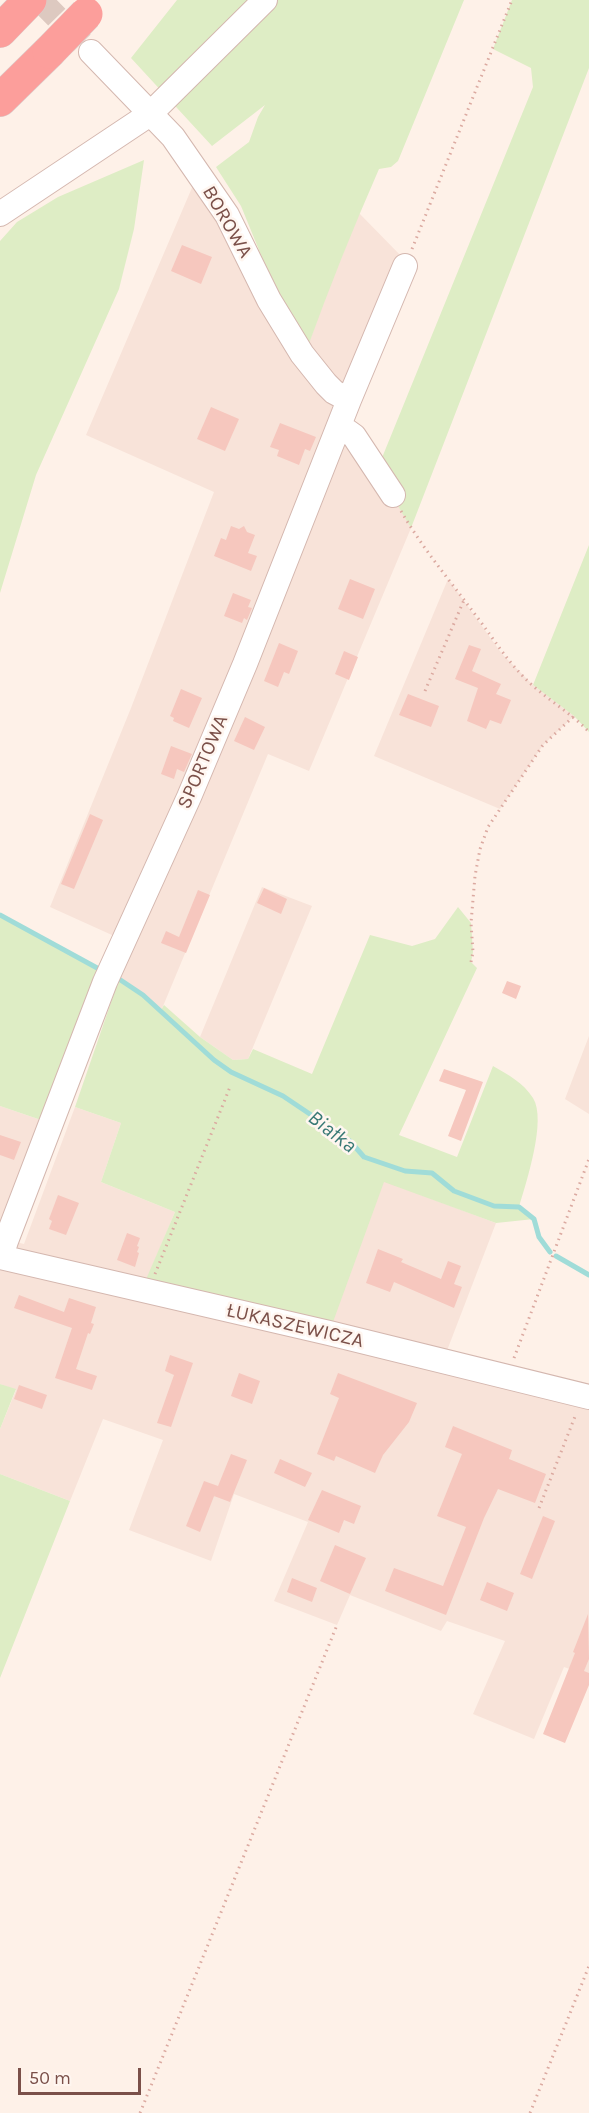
<!DOCTYPE html>
<html>
<head>
<meta charset="utf-8">
<style>
  body { margin:0 }
  #map { position:relative; width:589px; height:2113px; overflow:hidden; background:#fef1e8; font-family:Karla,sans-serif }
  canvas { display:block }
  .scale { position:absolute; left:18px; top:2068px; width:123px; height:27px; box-sizing:border-box; border:3px solid #7b5049; border-top:0; padding-left:8px; font-size:18px; line-height:21px; white-space:nowrap; color:#7b5049; -webkit-text-stroke:4px #fff6f0; paint-order:stroke }
</style>
</head>
<body>
<div id="map">
<canvas width="589" height="2113"></canvas>
<div class="scale">50 m</div>
</div>
<script>
const ctx = document.querySelector('canvas').getContext('2d');
ctx.lineJoin = 'round';
function fillPath(path, color) { ctx.fillStyle = color; ctx.fill(path, 'evenodd'); }
function strokePath(path, color, width, dash) { ctx.strokeStyle = color; ctx.lineWidth = width; ctx.lineCap = dash ? 'butt' : 'round'; ctx.setLineDash(dash || []); ctx.stroke(path); }
function label(font, color, halo, rows, align = 'center') {
  ctx.font = font + ' Karla,sans-serif'; ctx.lineWidth = 5; ctx.setLineDash([]); ctx.textBaseline = 'middle'; ctx.strokeStyle = halo; ctx.fillStyle = color; for (const [text, x, y, turn = 0] of rows) {
    ctx.save(); ctx.translate(x, y); ctx.rotate((+turn || 0) * Math.PI / 180); ctx.textAlign = isNaN(turn) ? turn : align; if (halo) ctx.strokeText(text, 0, 0); ctx.fillText(text, 0, 0); ctx.restore();
  }
}
const residential = new Path2D(`
  M200 169 262 254 307 348 330 284 359 213 404 259 332 425 393 495 411 528 309 771 268 754 161 1011 143 995 119 979 123 940 50 907 131 708 214 492 86 435Z
  M448 579 502 654 533 685 574 716 543 745 500 809 374 756Z
  M262 887 312 906 248 1059 233 1060 200 1037Z
  M589 1036V1114L565 1099Z
  M0 1106 44 1121 0 1232Z
  M75 1107 121 1123 101 1182 175 1212 142 1291 384 1181 496 1223 443 1361 583 1396 589 1383V1676L564 1667 534 1739 473 1714 505 1641 447 1621 441 1631 350 1595 337 1625 274 1601 308 1522 234 1494 211 1561 129 1530 163 1440 103 1419 70 1501 0 1474V1429L16 1390 0 1384V1238L24 1244Z`);
const green = new Path2D(`
  M177 0H464L398 161 391 167 379 169C353 228 329 288 307 349L261 255 241 206 216 167 249 142 258 117 265 105 212 146 131 58Z
  M512 0H589V68L411 528 377 470 533 87 531 68 493 49Z
  M144 160 134 229 119 289 36 475 0 593V241L17 222 58 197Z
  M589 545V732L574 716 533 685Z
  M458 907 471 923 473 952 471 962 477 968 399 1135 457 1157 493 1066C508 1075 523 1082 533 1098 547 1120 526 1183 519 1207L534 1219 496 1223 384 1182 329 1333 141 1291 175 1212 101 1182 121 1123 75 1107 119 979 143 995 161 1010 164 1005 200 1037 233 1060 248 1059 253 1049 312 1074 370 935 412 946 435 939Z
  M0 915 99 969 44 1121 0 1106Z
  M0 1384 16 1389 0 1429Z
  M0 1474 70 1501 0 1678Z`);
const stream = new Path2D(`
  M0 915 99 969
  M119 979 143 995 214 1060 231 1072 283 1096 350 1141 364 1157 405 1171 432 1173 454 1191 494 1206 519 1207 534 1219 539 1237 550 1252
  M556 1256 589 1275`);
const building = new Path2D(`
  M182 245 212 257 201 284 171 271Z
  M211 407 239 419 225 451 197 439Z
  M280 423 316 437 310 451 305 449 299 465 277 456 279 450 270 447Z
  M231 526 239 529 244 526 247 532 255 535 248 553 257 556 251 571 214 556 221 538 226 540Z
  M350 579 375 589 363 619 338 609Z
  M233 593 251 600 248 607 252 608 247 620 244 618 242 623 224 616Z
  M279 643 298 651 289 674 284 672 278 687 264 681Z
  M469 645 481 649 472 671 501 684 496 694 511 700 501 724 490 720 486 729 467 721 478 688 455 679Z
  M344 651 358 657 349 680 335 674Z
  M181 689 202 698 189 728 173 721 174 718 170 716Z
  M408 694 439 706 431 727 399 715Z
  M245 717 265 727 254 750 234 741Z
  M171 746 192 754 184 772 177 769 174 779 161 774Z
  M90 814 103 820 74 889 61 884Z
  M264 888 287 899 281 914 257 903Z
  M198 890 210 895 186 953 161 943 166 931 179 937Z
  M507 981 521 986 516 999 502 993Z
  M444 1069 483 1082 461 1141 448 1136 466 1090 439 1081Z
  M0 1135 21 1142 14 1160 0 1155Z
  M58 1195 79 1203 66 1235 49 1229 52 1221 49 1219Z
  M127 1233 140 1238 137 1246 139 1247 137 1252 139 1253 135 1267 117 1260Z
  M378 1249 403 1259 401 1262 441 1279 448 1261 461 1266 454 1284 462 1287 454 1308 394 1282 390 1292 366 1283Z
  M19 1295 64 1312 69 1298 96 1307 91 1323 94 1324 90 1334 88 1333 76 1369 97 1376 92 1390 55 1378 72 1328 14 1308Z
  M170 1355 193 1363 171 1427 157 1423 174 1375 165 1371Z
  M239 1373 260 1381 252 1404 231 1396Z
  M338 1373 417 1403 409 1422 383 1455 375 1473 336 1456 334 1461 317 1454 339 1398 330 1394Z
  M19 1385 47 1395 42 1409 14 1399Z
  M453 1426 512 1450 509 1459 546 1474 535 1503 498 1489 484 1518 446 1615 385 1591 394 1568 443 1586 466 1527 437 1516 462 1454 445 1447Z
  M231 1454 247 1460 230 1502 214 1496Z
  M280 1459 312 1473 305 1487 274 1473Z
  M204 1481 218 1486 200 1532 186 1526Z
  M322 1490 361 1506 354 1524 344 1520 339 1533 308 1520Z
  M543 1516 555 1521 532 1579 520 1574Z
  M335 1545 366 1558 350 1594 320 1581Z
  M292 1578 317 1588 312 1602 287 1592Z
  M487 1582 514 1593 507 1611 480 1600Z
  M588 1614 589 1659 584 1671 589 1673V1685L565 1743 543 1734 575 1653 573 1652Z`);
const minorTunnel = new Path2D(`
  M40 0 91 52`);
const path = new Path2D(`
  M412 249 512 0
  M401 511C423 549 451 582 477 617 496 642 508 663 532 685 551 702 572 714 589 732
  M425 691 464 600
  M471 962 473 952 471 923 475 876 480 849 488 827 543 745 574 716
  M155 1274 230 1087
  M514 1358 589 1159
  M539 1508 576 1414
  M140 2113 337 1625
  M530 2113 589 1966`);
const minor = new Path2D(`
  M91 52 173 137 227 215 269 300 302 354 326 384 334 392 349 400
  M0 214 150 114 265 0
  M340 426 354 436 393 495
  M0 1257 329 1333 589 1397
  M1 1257 6 1241 105 982 189 797 245 664 349 400 405 266`);
const highway = new Path2D(`
  M0 31 30 0
  M0 100 49 52`);
const highwayBridge = new Path2D(`
  M49 52 86 14`);
const streetNames = [
  ["BOROWA",227,222,60],
  ["SPORTOWA",203,762,-67],
  ["ŁUKASZEWICZA",295,1326,13]
];
const waterNames = [
  ["Białka",332,1132,38]
];
fillPath(residential, '#f8e3d9');
fillPath(green, '#deedc5');
strokePath(stream, '#a0dcd8', 5);
fillPath(building, '#f6c7be');
strokePath(minorTunnel, '#ddc9c0', 24, [24, 12]);
strokePath(minor, '#d4b7af', 26);
strokePath(highway, '#dacecc', 34);
strokePath(path, '#dba9a0', 3, [1.5, 4.5]);
strokePath(minor, '#fff', 24);
strokePath(highway, '#fc9e9b', 33);
strokePath(highwayBridge, '#dacecc', 34, []);
strokePath(highwayBridge, '#fc9e9b', 33);
label('20px', '#7b5049', '#fff6f0', streetNames);
label('italic 21px', '#387975', '#fff6f0', waterNames);
</script>
</body>
</html>
